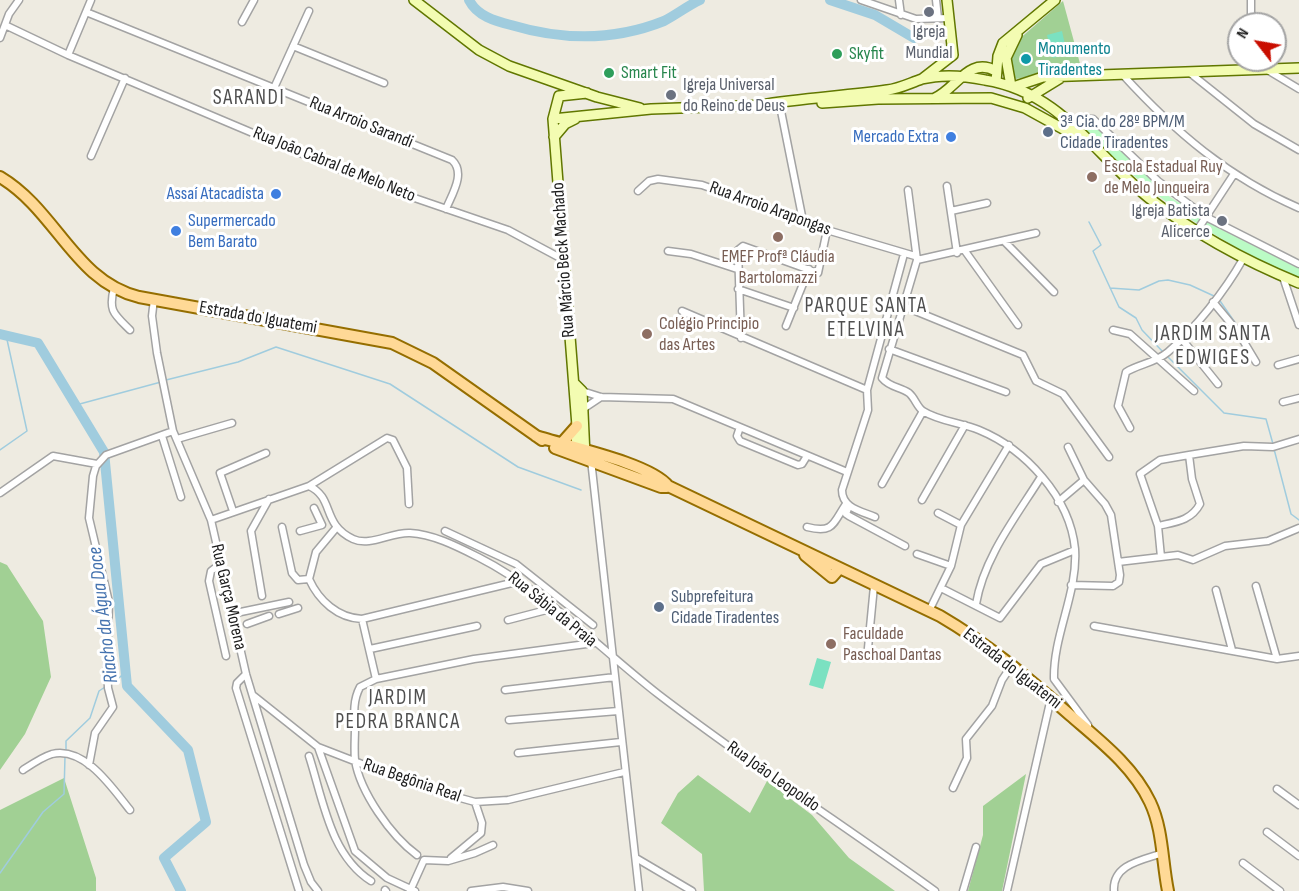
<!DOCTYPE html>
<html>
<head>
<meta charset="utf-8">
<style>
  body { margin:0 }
  #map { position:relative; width:1299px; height:891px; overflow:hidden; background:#eeebe1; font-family:"Sofia Sans Condensed",sans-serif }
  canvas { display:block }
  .north { position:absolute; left:1227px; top:12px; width:60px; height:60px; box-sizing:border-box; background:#fff; border:2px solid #a4a4a4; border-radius:50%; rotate:301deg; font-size:16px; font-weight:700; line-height:24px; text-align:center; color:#1c1c1c }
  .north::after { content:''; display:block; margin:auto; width:21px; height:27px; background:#c90e00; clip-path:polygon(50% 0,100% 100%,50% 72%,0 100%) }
</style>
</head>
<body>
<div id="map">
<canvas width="1299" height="891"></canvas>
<div class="north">N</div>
</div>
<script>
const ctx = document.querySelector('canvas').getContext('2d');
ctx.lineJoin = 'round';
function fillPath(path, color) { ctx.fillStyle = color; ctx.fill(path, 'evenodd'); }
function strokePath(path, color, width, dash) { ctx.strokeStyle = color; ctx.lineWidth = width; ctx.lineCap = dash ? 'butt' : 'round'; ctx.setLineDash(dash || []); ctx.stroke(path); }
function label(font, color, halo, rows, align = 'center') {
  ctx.font = font + ' "Sofia Sans Condensed",sans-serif'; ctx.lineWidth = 6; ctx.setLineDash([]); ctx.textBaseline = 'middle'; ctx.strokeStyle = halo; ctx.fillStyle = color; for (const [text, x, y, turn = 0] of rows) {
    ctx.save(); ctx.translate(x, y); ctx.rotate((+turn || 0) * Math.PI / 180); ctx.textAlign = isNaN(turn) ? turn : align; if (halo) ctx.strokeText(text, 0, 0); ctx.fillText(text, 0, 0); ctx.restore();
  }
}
const forest = new Path2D(`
  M1063 1 1082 71 1050 72 1016 79 1010 74 1011 51 1017 41Z
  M0 562 7 565 43 621 51 677 25 734 0 770Z
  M1026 774 1002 891H968L983 835V806Z
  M698 775 750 813 767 781 812 815 849 858 895 891H704L702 854 661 823 678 793Z
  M64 778 96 878V891H0V810Z`);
const park = new Path2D(`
  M1090 122 1167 195 1220 229 1299 268V278C1213 241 1149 195 1084 129Z`);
const pitch = new Path2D(`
  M1062 31 1067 54 1053 58 1047 35Z
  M817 658 831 662 823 689 809 685Z`);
const stream = new Path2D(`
  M1089 222 1101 245 1093 251 1119 307 1136 318 1142 330 1163 352
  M1110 288 1139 290 1159 281 1168 280 1190 285 1214 296
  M1218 298 1245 337
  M1166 355 1224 413 1266 419 1273 444
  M166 380 238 362 276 347 390 384 518 467 581 490
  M76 405 161 382
  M1274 449 1291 514 1299 520
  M0 450 27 431 6 335
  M109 684 126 673
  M66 751V741L90 718 99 691 105 687
  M0 873 43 812 64 794 65 756`);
const river = new Path2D(`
  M469 0C477 16 495 21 511 25 561 40 614 41 664 21 676 15 687 6 700 0
  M830 0 875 15 914 38
  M0 334 38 343 104 452 127 686 188 750 206 822 164 858 181 891`);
const street = new Path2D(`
  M861 0 916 19 949 18
  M899 0 901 15
  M936 0 938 18
  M1251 0V24
  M86 12 452 160C466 173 452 194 446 209
  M242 22 254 0
  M5 25 68 55 319 161 400 193 508 230 564 260
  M0 38 9 14 19 0
  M293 46 384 83
  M68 55 91 0
  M1269 71 1299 89
  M1190 73 1254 124 1299 150
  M1123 75C1174 131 1229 178 1299 208
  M274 88 309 11
  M780 106 803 221
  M1077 127 1086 119H1093L1158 181 1206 217 1299 264
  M91 156 125 78
  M947 186 957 253
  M908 190 917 260 882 378C889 387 900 387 909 393 915 398 917 407 923 411 938 421 962 423 979 430 1025 449 1070 497 1075 549 1078 593 1053 635 1054 679L1088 725
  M638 191 649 181 658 179 702 185 827 230 915 256
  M951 211 987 203
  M1196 232 1234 174
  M1004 241 1054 292
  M668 251 691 254 737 269
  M965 251 1018 325
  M917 260 1036 233
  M1283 277 1299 325
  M114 288C108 311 114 314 130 330
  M738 289 794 308
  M154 299 152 316 157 353 173 431 211 520 246 674 304 865 311 882 318 891
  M1213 302 1238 332 1256 362
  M903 306 1023 355 1036 381 1063 394 1109 457
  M682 311 867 390
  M786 326 809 269
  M1113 330 1130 334 1194 391
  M741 338 738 250 743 246 818 273 827 230
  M1181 338 1218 384
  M889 349 1006 392
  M1278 365 1299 359
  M582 391 601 397 673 399 847 472
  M1283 402 1299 398
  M583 409 601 397
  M740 427 737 436 740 441 798 465 802 464 807 456
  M1130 428 1118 406 1126 372C1139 364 1155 363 1168 352 1195 329 1225 291 1243 259
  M162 436 181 497
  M177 439 232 423
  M1068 447 1084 480 1105 504 1111 515 1120 575 1119 582 1113 586 1071 585
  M591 460 639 891
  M882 484 923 411
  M309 486C335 498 321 524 353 539 370 547 391 532 410 533 433 534 458 547 478 557 545 591 599 648 658 694 748 763 843 825 935 891
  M0 493 53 456 97 464
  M922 500 965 425
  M1058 502 1084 480
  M849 506 846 514 849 516 905 546
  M233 511 220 473 266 453
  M938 513 961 525
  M875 517C861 511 842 508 842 490L868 410 867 390 904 254
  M211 520 309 486 387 438 393 440 407 468 409 504
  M1158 526 1140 474 1160 460 1189 455
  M282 527 292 573 298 580 309 579
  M807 527C834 534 833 523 846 504
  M336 528 316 552 309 579C319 601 338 618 362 619L520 581
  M300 531 322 525 314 508
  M445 531 516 564 593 625
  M917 554 951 566
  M1161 557 1158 526C1175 522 1191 521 1200 504L1192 479 1189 455 1244 446 1273 447 1299 439
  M1118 562 1178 555 1193 560 1225 546 1268 541 1299 528
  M220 564 211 571 209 581 226 656
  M1256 586 1277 659
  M941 588 1000 618 1041 564 1075 550
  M1216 590 1232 650
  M262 596 251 531 269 499
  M976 604C984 557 1016 517 1041 477
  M929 611 951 566 961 525 1009 445
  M231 614 289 602
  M279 614 298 608
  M362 619 376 679
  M508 620 554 608
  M247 624 269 616
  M1094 626 1277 659 1299 656
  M868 648 874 586
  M370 649 477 626
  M246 674 237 683 236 688 299 891
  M505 690 615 677
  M254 696 318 747 424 788 475 802 508 800 624 772
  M509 720 618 711
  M318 747 355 851 387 878 415 891
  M518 753 621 742
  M309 756C323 799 330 855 371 881
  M89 765 95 733 113 707 108 688 107 664 109 602 89 518 93 476 96 466 106 455 173 431
  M23 770C32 764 42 757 52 754 85 746 113 789 130 810
  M953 788 967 758 966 739 992 706 1002 680 1012 665
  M1277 789 1299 805
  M1267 832 1299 856
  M417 855C391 836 360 792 355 760 354 749 355 738 355 727 354 713 353 700 360 687L376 679 474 659 594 643
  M451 858 481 833 482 823 475 802
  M636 858 692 891
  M1243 863 1280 891
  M385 890 386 891
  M410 891 424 860 448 861 475 853 493 845
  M471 891 503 887 528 891
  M963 891 976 847
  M1007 891 1051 698
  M1114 891C1112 864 1143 860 1163 853`);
const secondary = new Path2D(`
  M414 0 479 50 509 66 597 97 640 108
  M922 79 953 55 947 0
  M996 82 998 56 1003 43 1055 0
  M1011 86 1006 58 1017 35
  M1013 87 1043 77 1299 68
  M935 98C957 88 969 56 996 71
  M1028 98 1059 79
  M822 103 878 99 991 98 1025 108 1085 141
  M760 105C802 98 845 96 887 90 899 89 910 83 922 79 942 74 966 76 985 80 1061 92 1094 154 1149 198 1195 234 1245 261 1299 283
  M553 119 651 109 766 105
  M554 137 565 124 575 119
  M574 383 582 391 585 456
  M576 452 577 426 553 119 559 96 587 93`);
const primary = new Path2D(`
  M0 177C57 211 74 281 139 297L392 343 433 363 542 440
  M536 436C566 446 650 463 668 486L940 616C988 644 1028 678 1070 715 1100 741 1133 766 1150 802 1163 829 1162 862 1168 891
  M561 444 577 426
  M555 448 661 487H667
  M805 555 832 577 839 569`);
const markers = [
  [929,12,6,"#6b7280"],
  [837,54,6,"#2e9e5b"],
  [1026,59,6,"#0f9aa8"],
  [609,73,6,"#2e9e5b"],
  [671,95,6,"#6b7280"],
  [1048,132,6,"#5c6f8a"],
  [951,137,6,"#3f7fe0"],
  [1092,177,6,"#8d6e63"],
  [276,194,6,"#3f7fe0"],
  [1222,221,6,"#6b7280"],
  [176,231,6,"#3f7fe0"],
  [778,237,6,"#8d6e63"],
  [647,334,6,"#8d6e63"],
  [659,607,6,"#5c6f8a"],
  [831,644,6,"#8d6e63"]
];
const worshipNames = [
  ["Igreja",929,32],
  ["Mundial",929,53],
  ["Igreja Universal",683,85,"left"],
  ["do Reino de Deus",683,106,"left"],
  ["Igreja Batista",1210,211,"right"],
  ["Alicerce",1210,232,"right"]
];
const cultureNames = [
  ["Monumento",1038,49],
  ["Tiradentes",1038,70]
];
const leisureNames = [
  ["Skyfit",849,54],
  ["Smart Fit",621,73]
];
const serviceNames = [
  ["3ª Cia. do 28º BPM/M",1060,122],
  ["Cidade Tiradentes",1060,143],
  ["Subprefeitura",671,597],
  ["Cidade Tiradentes",671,618]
];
const streetNames = [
  ["Rua Arroio Sarandi",361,123,22],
  ["Rua João Cabral de Melo Neto",334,165,22],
  ["Rua Arroio Arapongas",770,209,20],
  ["Rua Márcio Beck Machado",564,260,-94],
  ["Estrada do Iguatemi",258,318,10],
  ["Rua Garça Morena",228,597,77],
  ["Rua Sábia da Praia",552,610,39],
  ["Estrada do Iguatemi",1012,669,38],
  ["Rua João Leopoldo",773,777,35],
  ["Rua Begônia Real",412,781,19]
];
const shopNames = [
  ["Mercado Extra",939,137],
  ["Assaí Atacadista",264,194],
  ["Supermercado",188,221,"left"],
  ["Bem Barato",188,242,"left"]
];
const educationNames = [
  ["Escola Estadual Ruy",1104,167],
  ["de Melo Junqueira",1104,188],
  ["EMEF Profª Cláudia",778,257,"center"],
  ["Bartolomazzi",778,278,"center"],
  ["Colégio Principio",659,324],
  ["das Artes",659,345],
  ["Faculdade",843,634],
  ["Paschoal Dantas",843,655]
];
const waterNames = [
  ["Riacho da Água Doce",104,615,-97]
];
const quarterNames = [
  ["SARANDI",249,99],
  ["PARQUE SANTA",866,307],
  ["ETELVINA",866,331],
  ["JARDIM SANTA",1213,335],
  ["EDWIGES",1213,359],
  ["JARDIM",398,699],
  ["PEDRA BRANCA",398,723]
];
fillPath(forest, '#a1d094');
fillPath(park, '#bbfbc5');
fillPath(pitch, '#7be1c1');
strokePath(stream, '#a0ccde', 1.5);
strokePath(river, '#a0ccde', 10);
strokePath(street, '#a3a3a3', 9);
strokePath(secondary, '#617700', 12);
strokePath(primary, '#956e00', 14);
strokePath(street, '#fff', 6);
strokePath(secondary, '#f3fcb2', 9);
strokePath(primary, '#ffd996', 10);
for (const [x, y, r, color] of markers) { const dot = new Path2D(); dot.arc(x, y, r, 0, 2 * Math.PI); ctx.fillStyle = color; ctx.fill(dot); strokePath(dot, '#fff', 2); }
label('18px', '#5b616d', '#fff', worshipNames);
label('18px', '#0d838f', '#fff', cultureNames, 'left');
label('18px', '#27864d', '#fff', leisureNames, 'left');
label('18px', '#4e5e75', '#fff', serviceNames, 'left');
label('18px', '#1c1c1c', '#fff', streetNames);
label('18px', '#366cbe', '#fff', shopNames, 'right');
label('18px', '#785e54', '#fff', educationNames, 'left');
label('italic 20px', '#4573af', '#fff', waterNames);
ctx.letterSpacing = '1.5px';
label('21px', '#4f4f4f', '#fff', quarterNames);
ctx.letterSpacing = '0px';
</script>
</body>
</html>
